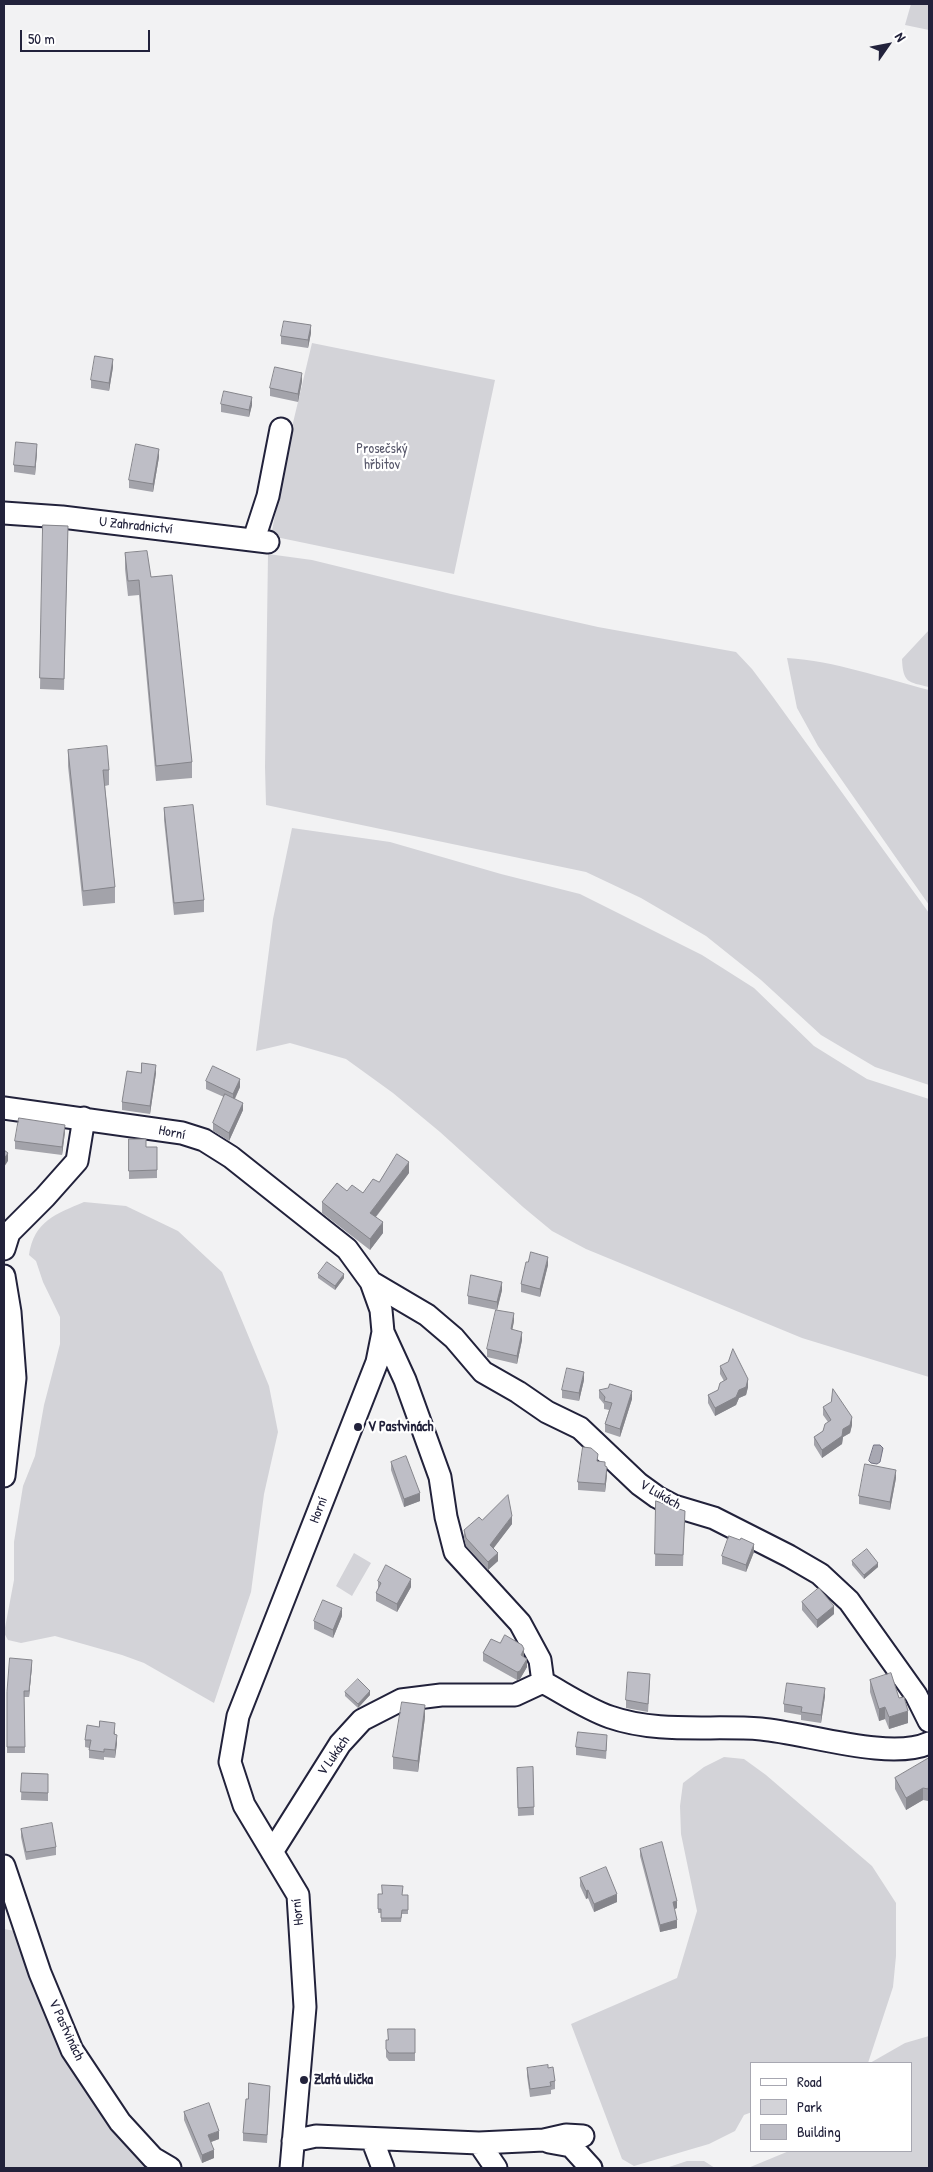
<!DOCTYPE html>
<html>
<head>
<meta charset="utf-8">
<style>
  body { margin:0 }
  #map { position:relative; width:933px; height:2172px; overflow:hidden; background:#f2f2f3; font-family:"Patrick Hand",sans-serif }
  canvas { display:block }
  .frame { position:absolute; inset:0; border:5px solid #22223b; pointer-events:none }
  .legend { position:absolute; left:750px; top:2062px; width:162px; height:90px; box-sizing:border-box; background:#fff; border:1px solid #a7a7b1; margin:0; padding:6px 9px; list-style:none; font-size:15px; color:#22223b }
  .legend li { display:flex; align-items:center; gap:10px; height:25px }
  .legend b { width:25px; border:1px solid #a7a7b1 }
  .north { position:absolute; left:863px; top:20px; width:50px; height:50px; -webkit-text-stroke:4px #fff; paint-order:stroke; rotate:57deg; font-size:14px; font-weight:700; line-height:20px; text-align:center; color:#22223b }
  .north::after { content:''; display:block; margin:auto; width:18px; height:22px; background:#22223b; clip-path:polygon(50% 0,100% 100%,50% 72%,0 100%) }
  .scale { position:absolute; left:20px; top:30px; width:130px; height:22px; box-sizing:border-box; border:2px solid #22223b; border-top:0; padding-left:6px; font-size:15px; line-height:18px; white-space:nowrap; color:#22223b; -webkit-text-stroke:4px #fff; paint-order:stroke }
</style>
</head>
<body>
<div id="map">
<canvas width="933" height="2172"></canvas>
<div class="frame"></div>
<ul class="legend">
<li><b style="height:6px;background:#fff"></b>Road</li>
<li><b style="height:14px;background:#d3d3d8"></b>Park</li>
<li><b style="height:14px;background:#bebec6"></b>Building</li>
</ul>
<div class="north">N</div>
<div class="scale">50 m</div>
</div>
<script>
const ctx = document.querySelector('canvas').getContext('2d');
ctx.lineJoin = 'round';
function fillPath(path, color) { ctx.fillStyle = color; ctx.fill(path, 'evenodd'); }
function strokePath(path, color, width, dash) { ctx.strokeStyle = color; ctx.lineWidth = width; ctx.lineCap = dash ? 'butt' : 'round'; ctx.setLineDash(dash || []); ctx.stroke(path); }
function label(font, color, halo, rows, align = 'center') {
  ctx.font = font + ' "Patrick Hand",sans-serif'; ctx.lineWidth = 4.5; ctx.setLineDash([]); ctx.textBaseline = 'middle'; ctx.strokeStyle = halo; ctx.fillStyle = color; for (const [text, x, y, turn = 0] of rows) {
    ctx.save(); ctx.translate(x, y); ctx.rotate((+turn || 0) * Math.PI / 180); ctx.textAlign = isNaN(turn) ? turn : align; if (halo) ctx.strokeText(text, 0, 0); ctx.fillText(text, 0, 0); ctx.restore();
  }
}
const green = new Path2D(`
  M911 4H929V30L905 25Z
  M312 343 495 380 454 574 271 536 292 427Z
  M268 554 312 560 451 594 598 627 736 652 752 669 773 697 929 913V1085L875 1067 821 1035 761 980 706 936 641 898 586 872 266 805 265 767Z
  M929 630V687C908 682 903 683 902 659Z
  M787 658C835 661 882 678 929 690V905L818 746 797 708Z
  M292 828 390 842 501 874 580 894 702 955 754 988 814 1046 867 1079 929 1099V1377L802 1338 586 1249 552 1231 523 1207 440 1132 393 1093 346 1059 290 1043 256 1051 273 919Z
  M84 1202 126 1206 178 1231 222 1272 269 1386 278 1432 264 1494 251 1592 214 1703 144 1663 122 1655 55 1636 21 1643 8 1640 4 1633 14 1580V1542L23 1486 35 1456 44 1405 60 1344V1317L43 1282 36 1261 29 1255C34 1221 56 1214 84 1202Z
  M354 1553 371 1563 352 1596 336 1586Z
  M724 1757 744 1759 766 1775 872 1866 896 1903V1956L893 1987 868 2063H752V2112L744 2115 735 2131 709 2144 634 2166 622 2159 571 2024 677 1978 697 1911 681 1834 680 1806 683 1783 704 1767Z
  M4 1929 20 1932 60 2041 155 2168H4Z
  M929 2036V2168H748L789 2151H912V2063H870L905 2043Z
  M687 2161H704L715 2168H666Z`);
const water = new Path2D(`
  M874 1445H880L883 1448 880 1462 877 1464 871 1463 869 1461Z`);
const minor = new Path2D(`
  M4 513 62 517 268 542
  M254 539 268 496 281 429
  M4 1108 182 1133 204 1140 231 1157 347 1249 371 1282 381 1310 383 1332 377 1362 238 1716 230 1762 244 1805 298 1895 305 2007 291 2168
  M4 1249 9 1233 45 1197 77 1161 84 1118
  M4 1276 10 1312 15 1378 4 1476
  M371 1282 427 1315 454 1338 483 1372 518 1392 547 1412 580 1428 639 1484 657 1497 674 1506 714 1518 789 1556 820 1574 849 1601 916 1695 929 1721
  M383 1332 405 1380 440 1477 446 1517 455 1552 520 1623 540 1660 543 1682
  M272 1852 340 1744 362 1720 401 1700 441 1695H515L543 1682C565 1694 587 1709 610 1717 659 1734 711 1725 761 1729 806 1733 890 1761 929 1743
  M4 1866 40 1973 72 2050 120 2122 153 2158 170 2168
  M372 2139 383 2168
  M293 2141 316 2136 479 2143 544 2140 566 2135 583 2136
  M549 2142 571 2146 591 2168
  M479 2143 496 2168`);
const wall = new Path2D(`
  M311 333 308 348 281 344V336Z
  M113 367 109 391 91 388V380Z
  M302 381 298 402 270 396V388Z
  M221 404 252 405 249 417 221 412Z
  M37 452 35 475 14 472V465Z
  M159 457 153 492 129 488V480Z
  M43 525 68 526 64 690 40 689Z
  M125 553 151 577 192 762V778L156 781 139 595 128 596 125 569Z
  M68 750 109 770V785L105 786 115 887V903L83 906 68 766Z
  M164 808 204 900V912L174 915 164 820Z
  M141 1073H156L150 1114 122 1110V1102Z
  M206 1081 240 1087 235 1099 243 1110 229 1141 213 1131V1123L224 1097 206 1089Z
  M65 1132 62 1155 15 1149V1141Z
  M129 1139 146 1147H157V1178L129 1179Z
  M409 1173 376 1217 383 1233 370 1250 322 1213V1202L347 1191 363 1193 379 1182Z
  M528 1262 548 1265 540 1297 521 1292V1284Z
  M318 1274 344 1278 335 1290 318 1278Z
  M502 1290 497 1310 468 1304V1296Z
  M514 1321 512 1329 522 1340 517 1364 487 1357V1349Z
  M720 1366 748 1387 746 1395 739 1398 736 1405 715 1416 708 1403V1395L718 1390 724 1381 720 1374Z
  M584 1380 579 1401 562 1398V1390Z
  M599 1390 632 1399 620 1437 605 1432V1424L609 1410 604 1409V1404L599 1398Z
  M823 1407 852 1425 850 1433 843 1437 842 1444 822 1458 814 1445V1437L823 1431 828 1422 823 1415Z
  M598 1461 605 1466 607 1475 605 1492 578 1490V1482Z
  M391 1462 420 1501 404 1507 391 1470Z
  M896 1478 890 1510 859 1504V1496Z
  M656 1501 685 1511 683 1566H655Z
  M482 1520 512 1524 493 1548 498 1561 488 1570 466 1546 464 1538V1530Z
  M754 1552 746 1572 722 1564V1556Z
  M852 1561 878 1567 864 1579 852 1565Z
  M378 1581 411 1587 397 1612 376 1601V1593L378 1589Z
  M802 1602 834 1614 817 1628 802 1610Z
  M342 1616 333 1638 314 1629V1621Z
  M483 1653 524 1657 527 1667 520 1679 517 1680 483 1661Z
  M32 1666 29 1697H24L25 1753H7V1692Z
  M870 1680 899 1698 908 1723 889 1729 885 1719 879 1721 870 1692Z
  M650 1682 648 1712 626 1708V1700Z
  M345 1692 370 1695 358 1708 345 1696Z
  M825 1696 821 1723 801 1720V1715L784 1712V1704Z
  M425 1717 418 1772 393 1769V1757Z
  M115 1731V1734L117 1743 115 1758 104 1757V1760L89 1758V1748L85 1747V1740Z
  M607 1743 606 1759 576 1755V1747Z
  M929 1758 928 1801 923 1800 906 1810 895 1789V1778Z
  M533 1767 534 1815 518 1816 517 1776Z
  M22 1773 48 1774V1801L21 1800Z
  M21 1829 56 1847V1855L26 1860 21 1837Z
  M640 1849 677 1908 674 1909 677 1928 660 1932 640 1856Z
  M580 1878 617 1902 594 1912 588 1898 586 1899 580 1886Z
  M378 1894 403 1895 408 1899V1914H402L401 1922H381V1913H378Z
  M415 2029V2061H389L386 2057V2040H388Z
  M527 2068H548L555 2081V2089L551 2090V2094L530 2097 527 2076Z
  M270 2093 267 2143 243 2141V2133Z
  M184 2112 219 2139 211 2142 214 2158 202 2163 184 2120Z`);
const shadedWall = new Path2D(`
  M311 325V333L308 348V340Z
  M113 359V367L109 391V383Z
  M302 373V381L298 402V394Z
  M252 397V405L249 417V410Z
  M37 444V452L35 475V467Z
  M159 449V457L153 492V484Z
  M156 1065V1073L150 1114V1106Z
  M240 1079V1087L233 1102V1094Z
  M243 1103V1110L229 1141V1133Z
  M65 1125V1132L62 1155V1147Z
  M8 1153V1161L4 1167V1159Z
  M409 1162V1173L370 1224V1213Z
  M383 1222V1233L370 1250V1239Z
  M548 1257V1265L540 1297V1289Z
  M344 1274V1278L335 1290V1286Z
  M502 1282V1290L497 1310V1302Z
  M514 1313V1321L511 1337V1329Z
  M522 1332V1340L517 1364V1356Z
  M584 1372V1380L579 1401V1393Z
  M748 1379V1387L746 1395 739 1398 736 1405 715 1416V1408L739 1390Z
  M632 1391V1399L620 1437V1429Z
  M852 1417V1425L850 1433 843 1437 842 1444 822 1458V1450L843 1429Z
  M607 1467V1475L605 1492V1484Z
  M896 1470V1478L890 1510V1502Z
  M420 1493V1501L404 1507V1499Z
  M512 1516V1524L490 1553V1545Z
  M754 1544V1552L746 1572V1565Z
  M498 1553V1561L488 1570V1562Z
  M878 1563V1567L864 1579V1575Z
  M411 1579V1587L397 1612V1604Z
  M834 1606V1614L817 1628V1620Z
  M342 1608V1616L333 1638V1630Z
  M524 1649V1657L521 1655Z
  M527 1659V1667L520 1679 517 1680V1672Z
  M32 1660V1666L29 1697V1691Z
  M825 1688V1696L821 1723V1715Z
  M370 1691V1695L358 1708V1704Z
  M425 1705V1717L418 1772V1761Z
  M885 1707V1719L879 1721V1709Z
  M908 1711V1723L889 1729V1717Z
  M117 1735V1743L115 1758V1750Z
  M929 1785V1797L928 1801V1789Z
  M923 1788V1800L906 1810V1798Z
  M588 1890V1898L586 1899V1891Z
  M617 1894V1902L594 1912V1904Z
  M677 1901V1908L673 1910V1902Z
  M677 1920V1928L660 1932V1925Z
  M219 2131V2139L208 2143V2135Z
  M214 2150V2158L202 2163V2155Z`);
const building = new Path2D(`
  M284 321 311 325 308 340 281 336Z
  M95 356 113 359 109 383 91 380Z
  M275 367 302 373 298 394 270 388Z
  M224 391 252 397 249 410 221 404Z
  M16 442 37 444 35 467 14 465Z
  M136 444 159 449 153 484 129 480Z
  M43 525 68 526 64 679 40 678Z
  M147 551 151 577 172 575 192 762 156 766 139 580 128 581 125 553Z
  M107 746 109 770H103L115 887 83 891 68 750Z
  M193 805 204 900 174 903 164 808Z
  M142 1063 156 1065 150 1106 122 1102 127 1071 141 1073Z
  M213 1066 240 1079 233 1094 206 1081Z
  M225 1094 243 1103 229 1133 213 1123Z
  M19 1118 65 1125 62 1147 15 1141Z
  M129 1139H146V1147H157V1170L129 1171Z
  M4 1150 8 1153 4 1159Z
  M397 1154 409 1162 370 1213 383 1222 370 1239 322 1202 337 1183 347 1191 352 1185 363 1193 373 1179 379 1182Z
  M531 1252 548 1257 540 1289 521 1284 526 1262H528Z
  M327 1262 344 1274 335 1286 318 1274Z
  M471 1275 502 1282 497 1302 468 1296Z
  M496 1310 514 1313 511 1329 522 1332 517 1356 487 1349Z
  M733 1349 748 1379 746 1387 739 1390 736 1397 715 1408 708 1395 718 1390 720 1383 727 1379 720 1366 728 1362Z
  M567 1368 584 1372 579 1393 562 1390Z
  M610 1384 632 1391 620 1429 605 1424 612 1403 604 1401 605 1397 599 1390 608 1388Z
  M833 1389 852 1417 850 1425 843 1429 842 1436 822 1450 814 1437 823 1431 825 1424 831 1420 823 1407 831 1402Z
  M583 1447 591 1448 598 1454 597 1461 605 1462V1466L607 1467 605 1484 578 1482Z
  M406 1456 420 1493 404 1499 391 1462Z
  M865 1464 896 1470 890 1502 859 1496Z
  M508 1495 512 1516 490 1545 498 1553 488 1562 466 1538 464 1530 479 1517 482 1520Z
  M656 1501 685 1511 683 1555 655 1554Z
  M729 1536 740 1540 741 1538 754 1544 746 1565 722 1556Z
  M867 1549 878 1563 864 1575 852 1561Z
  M386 1565 411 1579 397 1604 376 1593 381 1583 378 1581Z
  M819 1588 834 1606 817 1620 802 1602Z
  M323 1600 342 1608 333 1630 314 1621Z
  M505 1635 522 1645 524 1649 521 1655 527 1659 520 1671 517 1672 483 1653 491 1639 500 1643Z
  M10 1658 32 1660 29 1691H24L25 1747H7V1692Z
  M628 1672 650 1674 648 1704 626 1700Z
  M891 1673 899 1698 904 1697 908 1711 889 1717 885 1707 879 1709 870 1680Z
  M358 1679 370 1691 358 1704 345 1692Z
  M787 1683 825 1688 821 1715 801 1712 802 1707 784 1704Z
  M402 1702 425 1705 418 1761 393 1757Z
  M100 1721 115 1723 114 1734 117 1735 115 1750 104 1749V1752L89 1750 91 1740H85L87 1725 99 1727Z
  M578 1732 607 1735 606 1751 576 1747Z
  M929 1758V1785L928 1789 923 1788 906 1798 895 1778Z
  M533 1767 534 1807 518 1808 517 1768Z
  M22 1773 48 1774V1793L21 1792Z
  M52 1823 56 1847 26 1852 21 1829Z
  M662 1842 677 1901 673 1902 677 1920 660 1925 640 1849Z
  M606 1867 617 1894 594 1904 588 1890 586 1891 580 1878Z
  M382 1885 403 1886 402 1895H408V1910H402L401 1918H381V1909H378V1894H382Z
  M388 2029H415V2053H389L386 2049V2040H388Z
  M548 2065V2068L553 2067 555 2081 550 2082 551 2086 530 2089 527 2068Z
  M249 2083 270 2086 267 2135 243 2133 246 2099H248Z
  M209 2103 219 2131 208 2135 214 2150 202 2155 184 2112Z`);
const markers = [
  [358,1427,5,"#22223b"],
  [304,2080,5,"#22223b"]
];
const parkNames = [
  ["Prosečský",382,449],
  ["hřbitov",382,465]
];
const streetNames = [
  ["U Zahradnictví",136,526,6],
  ["Horní",172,1133,11],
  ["V Lukách",660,1495,30],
  ["Horní",319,1510,-69],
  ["V Lukách",334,1756,-55],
  ["Horní",298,1912,-96],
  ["V Pastvinách",66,2030,65]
];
const poiNames = [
  ["V Pastvinách",368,1427],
  ["Zlatá ulička",314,2080]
];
fillPath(green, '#d3d3d8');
fillPath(water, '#a8a8b2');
strokePath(water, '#727282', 1);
strokePath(minor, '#22223b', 25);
strokePath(minor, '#fff', 21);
fillPath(wall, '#a3a3aa');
fillPath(shadedWall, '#85858b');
fillPath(building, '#bebec6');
strokePath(building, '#85858b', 1);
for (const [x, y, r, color] of markers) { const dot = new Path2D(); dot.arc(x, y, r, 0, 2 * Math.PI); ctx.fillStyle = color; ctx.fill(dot); strokePath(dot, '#fff', 2); }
label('14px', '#57576a', '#fff', parkNames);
label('14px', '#22223b', '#fff', streetNames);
label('bold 14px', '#22223b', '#fff', poiNames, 'left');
</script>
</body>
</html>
